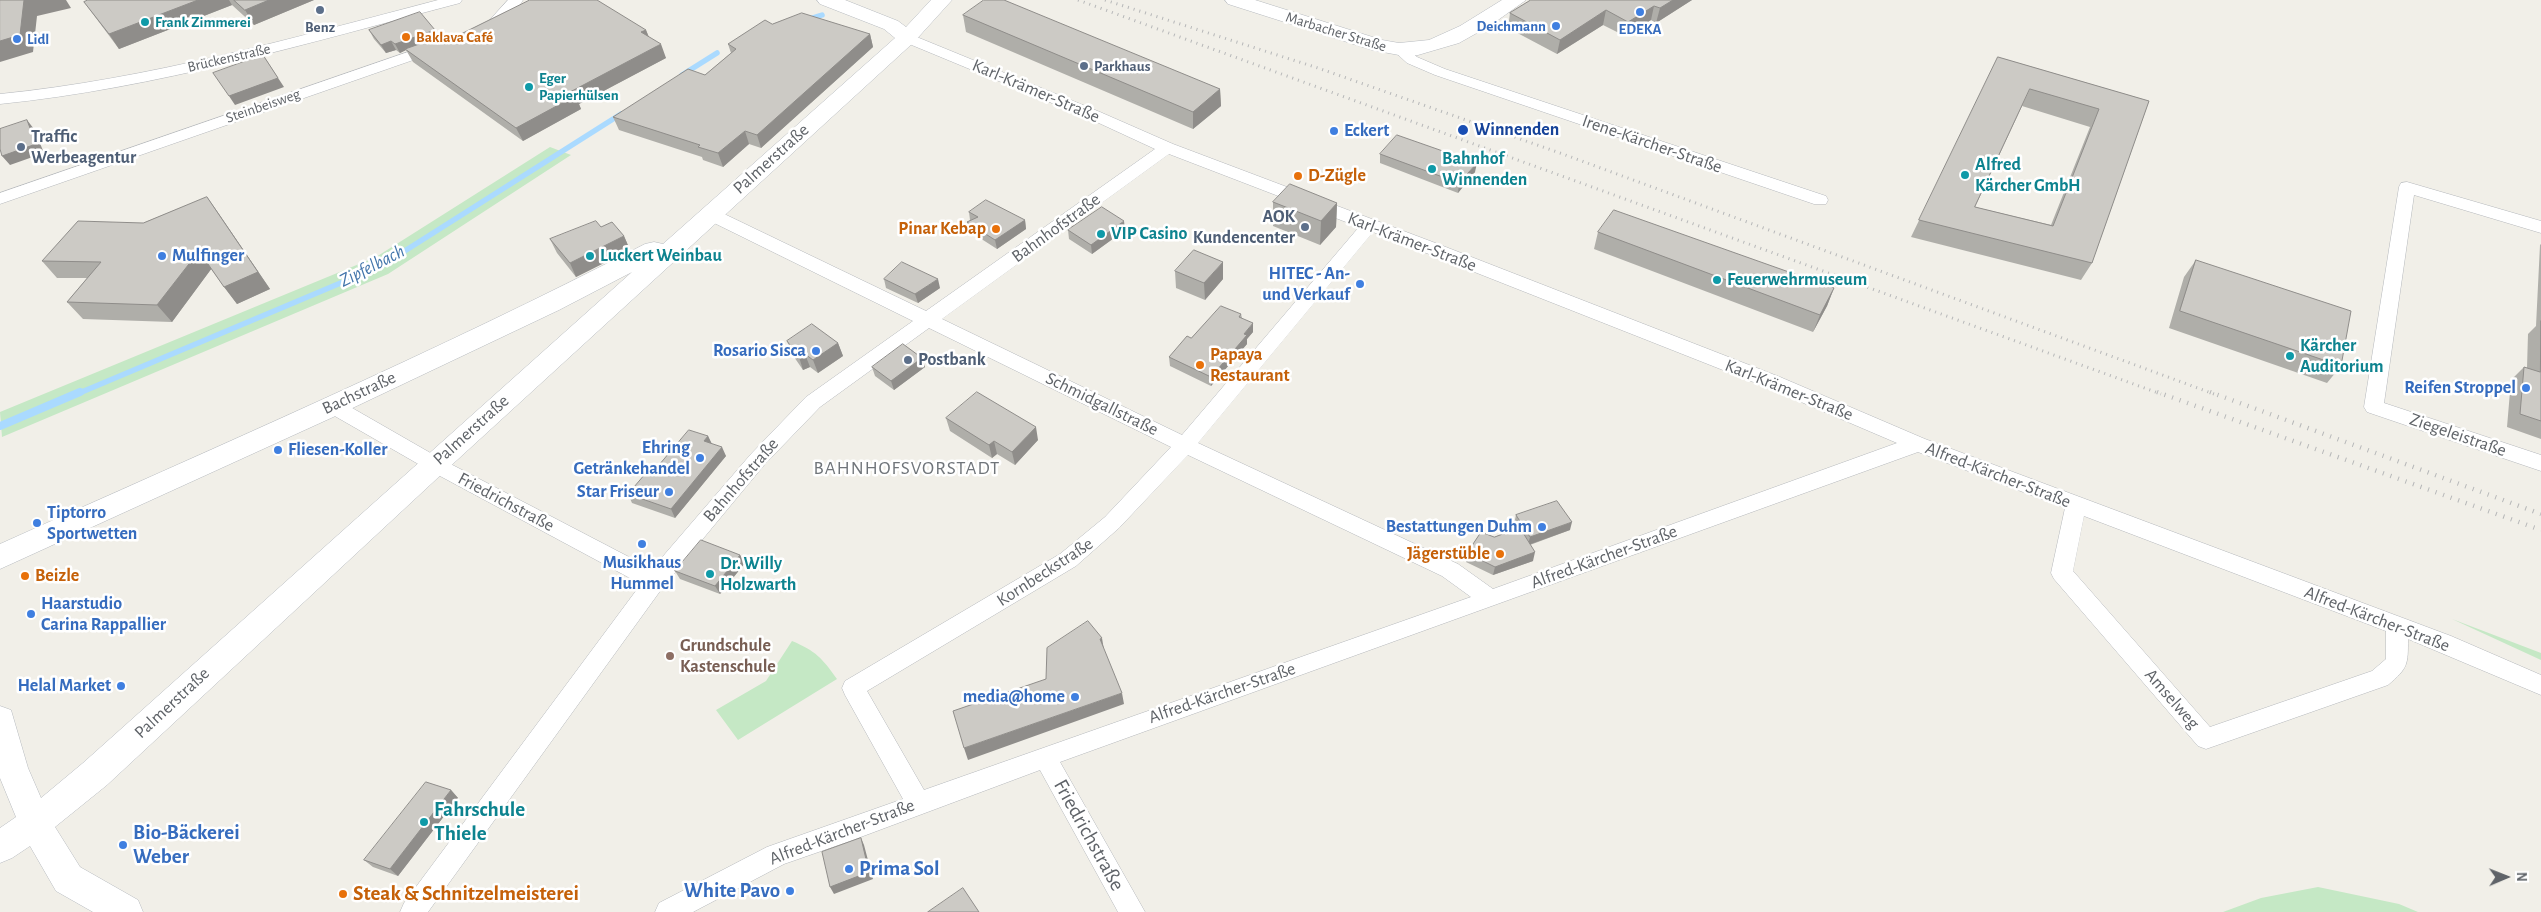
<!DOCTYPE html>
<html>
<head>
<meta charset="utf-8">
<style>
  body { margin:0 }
  #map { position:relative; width:2541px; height:912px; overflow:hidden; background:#f1efe8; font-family:"Alegreya Sans",sans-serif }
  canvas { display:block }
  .north { position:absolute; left:2481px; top:852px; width:50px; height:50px; -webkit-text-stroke:4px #fff; paint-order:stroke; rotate:89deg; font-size:14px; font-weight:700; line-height:20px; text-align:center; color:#5f6368 }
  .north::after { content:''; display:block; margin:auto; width:18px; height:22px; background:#5f6368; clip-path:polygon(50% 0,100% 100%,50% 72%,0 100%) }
</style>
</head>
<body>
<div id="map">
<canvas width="2541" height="912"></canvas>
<div class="north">N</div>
</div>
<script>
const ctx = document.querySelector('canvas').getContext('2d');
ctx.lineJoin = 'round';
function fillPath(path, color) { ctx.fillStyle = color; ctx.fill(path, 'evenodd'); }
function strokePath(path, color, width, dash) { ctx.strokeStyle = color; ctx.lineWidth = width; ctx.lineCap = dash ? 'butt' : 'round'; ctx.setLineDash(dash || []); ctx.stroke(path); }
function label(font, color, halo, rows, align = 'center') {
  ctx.font = font + ' "Alegreya Sans",sans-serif'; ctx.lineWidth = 5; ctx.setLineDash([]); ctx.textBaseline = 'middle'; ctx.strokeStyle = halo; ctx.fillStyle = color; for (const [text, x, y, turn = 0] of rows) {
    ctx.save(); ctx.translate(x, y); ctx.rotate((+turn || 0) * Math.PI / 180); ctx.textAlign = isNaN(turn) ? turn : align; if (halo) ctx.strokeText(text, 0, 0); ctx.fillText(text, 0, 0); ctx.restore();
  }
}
const green = new Path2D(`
  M550 147 571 155 388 274 2 437 0 412 376 257Z
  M2452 619 2541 653V660Z
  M792 641C816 651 822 658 837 679L738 740 716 710 766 681Z
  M2318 887 2399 904 2418 912H2223L2261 898Z`);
const streamFar1 = new Path2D(`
  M806 20 822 15
  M682 75 717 53
  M77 394 381 266 621 114`);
const stream = new Path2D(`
  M0 426 80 392`);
const street = new Path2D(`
  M438 0H462L460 3C308 43 157 88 0 104V94C149 79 293 38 438 0Z
  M508 0H523C514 14 496 38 478 33L476 30 485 25Z
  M907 33 1100 112 1173 144 1438 244 1780 377 1925 439 2451 636 2541 675V695L2408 639C2408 665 2408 668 2388 685L2206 749 2198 746 2054 579 2051 573 2065 508 1918 452 1060 762 1145 912H1118L1040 770 850 841 784 864 693 912H655L659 903 767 847 903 799 845 695 842 688 845 681 1060 554 1105 517 1171 447 929 328 820 407 765 464 663 587 428 912H400L404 903 641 584 427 469 326 411 323 406 326 401 333 399 340 401 441 459 652 569 751 454 806 397 913 321 704 218 701 214 704 210H716L926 311 1155 149 1088 118 902 41 899 38ZM1169 154 1359 227 1182 435 942 319ZM1373 232 1766 387 1897 443 1493 589 1458 564 1198 443ZM1188 455 1442 576 1471 597 924 790 867 691 1076 566 1119 528ZM2084 516 2386 631V659L2372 671 2210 727 2073 571Z
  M434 43 442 48 439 51 0 204V193Z
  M1402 46 1407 48 1417 57 1445 69 1826 196 1828 200 1826 204H1814L1435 75 1407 63 1394 51Z
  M2407 182 2541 221V233L2414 195 2384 403 2541 455V471L2367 412 2364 407 2399 187 2401 183Z`);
const secondary = new Path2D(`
  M817 0H845L898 21 906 27 931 0H952L914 42 444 472 107 785 55 827 80 867 138 900 143 912H93L56 891 30 846 12 858 0 863V828L16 817 0 778V706L11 710 28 768 41 798 83 763 632 272 559 310 342 413 0 569V544C216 447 434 353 645 244L654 242 663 244 895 38 884 29 820 4Z
  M1225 0H1255L1382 40 1399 43 1429 40 1460 26 1502 0H1526L1491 25 1459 43 1418 55H1399L1372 50 1228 4Z`);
const railFar1 = new Path2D(`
  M1078 0 2161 394
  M1105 0 1318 68 1560 153 2214 394`);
const rail = new Path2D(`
  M2157 392 2541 530
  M2210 392 2541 514`);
const wall = new Path2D(`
  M88 0H314L254 25 232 5 119 49 84 2Z
  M1531 0H1692L1656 23 1651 20 1625 36 1603 25 1557 54 1508 28 1510 13Z
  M963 15 1220 89 1221 106 1193 129 966 32Z
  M772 24 870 34 873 47 761 148 749 144 723 167 703 160 702 157 619 130 613 117 705 75 731 53 728 44Z
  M369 30H435L439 37 446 41 646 30 649 37 666 58 579 104 581 109 523 141 413 62 406 50 400 53 396 50 386 53 374 39Z
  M1998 57 2149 101 2092 263 2081 280 1911 237ZM2022 106 2090 127 2051 225 1975 207Z
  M1380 154 1475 172 1458 193 1380 163Z
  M207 197 270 289 237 304 211 269 172 322 83 319 67 302 87 278H57L42 261 143 223Z
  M1273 202 1337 203 1336 227 1320 245 1273 226Z
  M969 212 1025 220 1026 229 997 249 969 231 967 222 970 220Z
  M601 227 624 236 630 250 576 277 557 253 550 239Z
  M1068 230H1125L1092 254 1069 239Z
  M1598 232 1834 288 1827 306 1813 332 1594 249Z
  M2541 244V439L2507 427 2511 380 2524 367 2527 368 2528 334 2536 326 2540 245Z
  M2196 260 2341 366 2327 383 2169 328 2184 277Z
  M1175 271 1223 279 1205 300 1176 288Z
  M884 279 940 288 918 303 886 288Z
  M1241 314 1242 318 1253 332 1247 339V344L1211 386 1170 366 1169 357 1191 338Z
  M787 341 838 343 843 356 818 373 810 367 803 370 792 354Z
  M922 358 925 367 894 390 875 376 872 367Z
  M946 418 1038 440 1015 465 997 454 992 458 950 431Z
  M708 436 711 443 726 456 675 518 632 503 628 494 656 468Z
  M1516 515 1570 530 1530 545 1533 561 1493 575 1466 562 1467 553 1494 537 1517 529 1514 524Z
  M740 555 745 563 720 594 680 579 675 571Z
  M451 790 458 798 398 876 373 867 364 860Z`);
const shadedWall = new Path2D(`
  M24 0H66L71 8 37 16 33 52 0 62V41Z
  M198 0H229L232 5 119 49 109 34Z
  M269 0H314L254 25 245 10Z
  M1673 0H1692L1656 23 1660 8Z
  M1654 6 1651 20 1625 36 1628 22Z
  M1606 10 1603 25 1557 54 1560 40Z
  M435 30 440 39 405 49 406 50 400 53 395 44Z
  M646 30 651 43 641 32Z
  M870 34 873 47 761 148 757 135Z
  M391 41 396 50 386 53 381 45Z
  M661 44 666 58 579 104 581 109 523 141 516 128 570 92Z
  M263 55 284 87 235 105 229 96Z
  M1220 89 1221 106 1193 129V112Z
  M27 120 34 129 44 153 10 165 2 156Z
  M745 131 749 144 723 167 718 153Z
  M1477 163 1475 172 1458 193 1459 183Z
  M207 197 219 214 270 289 237 304 224 287Z
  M1337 203 1336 227 1320 245 1321 221Z
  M1025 220 1026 229 997 249 995 240Z
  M1124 221 1125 230 1092 254 1091 245Z
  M624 236 630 250 576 277 570 263Z
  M199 251 212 268 172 322 157 305Z
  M1223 262V279L1205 300 1204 283Z
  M938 279 940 288 918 303 915 294Z
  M1834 288 1827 306 1813 332 1820 315Z
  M1253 323V332L1247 339V344L1211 386V377Z
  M838 343 843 356 818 373 813 360Z
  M805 354 810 367 803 370 799 357Z
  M922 358 925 367 894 390 891 381Z
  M1036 427 1038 440 1015 465 1012 452Z
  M708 436 712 444 704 441Z
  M994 441 997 454 992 458 989 445Z
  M722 447 726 456 675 518 671 509Z
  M1572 522 1570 530 1528 545 1530 537Z
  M1535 552 1533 561 1493 575 1495 567Z
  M740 555 745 563 720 594 715 586Z
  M1102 638 1104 650 1100 639Z
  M1122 693 1124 704 968 760 964 748Z
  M451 790 458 798 398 876 390 869Z
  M861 838 864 845 873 879 834 894 830 887Z`);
const building = new Path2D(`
  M0 0H24L20 35 0 41Z
  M88 0H198L109 34 84 2Z
  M234 0H269L245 10Z
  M530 0H597L646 30 641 32 661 44 570 92 575 96 516 128 405 49 442 36 446 41Z
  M984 0H1004L1220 89 1193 112 963 15Z
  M1531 0H1673L1660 8 1654 6 1628 22 1606 10 1560 40 1510 13Z
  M420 12 435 30 395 44 391 41 381 45 369 30Z
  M802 13 870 34 757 135 745 131 718 153 698 147 700 145 613 117 688 69 705 75 736 49 728 44 765 20 772 24Z
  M263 55 278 78 229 96 213 73Z
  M1998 57 2149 101 2092 263 1919 220ZM2030 89 2099 109 2053 226 1975 207Z
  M27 120 36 144 2 156 0 149V129Z
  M1397 135 1477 163 1459 183 1380 154Z
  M1290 184 1337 203 1321 221 1273 202Z
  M207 197 258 272 224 287 199 251 157 305 67 302 101 262 42 261 78 221 143 223Z
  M986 200 1025 220 995 240 967 222 978 217 969 212Z
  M1102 207 1124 221 1091 245 1068 230Z
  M1614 210 1834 288 1820 315 1598 232Z
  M596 221 601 227 612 222 624 236 570 263 550 239Z
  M1194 250 1223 262 1204 283 1175 271Z
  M2196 260 2351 311 2341 366 2180 311Z
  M902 262 938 279 915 294 884 279Z
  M1221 306 1241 314 1239 317 1253 323 1244 334 1247 335 1211 377 1169 357 1187 336 1191 338Z
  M2541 321V421L2520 414 2524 367 2540 372Z
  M812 324 838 343 813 360 805 354 799 357 787 341Z
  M903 344 922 358 891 381 872 367Z
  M977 392 1036 427 1012 452 994 441 989 445 946 418Z
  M689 430 708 436 704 441 722 447 671 509 628 494 651 467 656 468Z
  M1557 501 1572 522 1530 537 1516 515Z
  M1520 528 1535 552 1495 567 1467 553 1481 532 1494 537Z
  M701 540 740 555 715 586 675 571Z
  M1088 621 1102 638 1100 639 1122 693 964 748 953 711 1046 679 1047 648Z
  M426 782 451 790 390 869 364 860Z
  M861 838 869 872 830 887 822 852Z
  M963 888 979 912H928Z`);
const markers = [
  [320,10,5,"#5c6f8a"],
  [1640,12,5,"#3f7fe0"],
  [145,22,5,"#0f9aa8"],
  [1556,26,5,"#3f7fe0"],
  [406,37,5,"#e8710a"],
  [17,39,5,"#3f7fe0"],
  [1084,66,5,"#5c6f8a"],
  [529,87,5,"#0f9aa8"],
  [1463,130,6,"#1a4fb4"],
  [1334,131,5,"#3f7fe0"],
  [21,147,5,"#5c6f8a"],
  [1432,169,5,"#0f9aa8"],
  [1965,175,5,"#0f9aa8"],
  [1298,176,5,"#e8710a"],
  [1305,227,5,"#5c6f8a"],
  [996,229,5,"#e8710a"],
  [1101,234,5,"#0f9aa8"],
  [162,256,5,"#3f7fe0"],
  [590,256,5,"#0f9aa8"],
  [1717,280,5,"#0f9aa8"],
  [1360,284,5,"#3f7fe0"],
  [816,351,5,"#3f7fe0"],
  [2290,356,5,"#0f9aa8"],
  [908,360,5,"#5c6f8a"],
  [1200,365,5,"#e8710a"],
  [2526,388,5,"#3f7fe0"],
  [278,450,5,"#3f7fe0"],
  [700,458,5,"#3f7fe0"],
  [669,492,5,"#3f7fe0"],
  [37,523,5,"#3f7fe0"],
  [1542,527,5,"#3f7fe0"],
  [642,544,5,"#3f7fe0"],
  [1500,554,5,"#e8710a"],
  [710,574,5,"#0f9aa8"],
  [25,576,5,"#e8710a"],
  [31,614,5,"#3f7fe0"],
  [670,656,5,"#8d6e63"],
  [121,686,5,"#3f7fe0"],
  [1075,697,5,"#3f7fe0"],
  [424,822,5,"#0f9aa8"],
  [123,845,5,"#3f7fe0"],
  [849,869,5,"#3f7fe0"],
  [790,891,5,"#3f7fe0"],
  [343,894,5,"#e8710a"]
];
const farCulturenames = [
  ["Frank Zimmerei",155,22],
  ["Eger",539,78],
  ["Papierhülsen",539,95]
];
const farShopnames = [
  ["Deichmann",1546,26],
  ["EDEKA",1640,29,"center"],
  ["Lidl",27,39,"left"]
];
const farServicenames = [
  ["Benz",320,27],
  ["Parkhaus",1094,66,"left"]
];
const farStreetnames = [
  ["Marbacher Straße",1336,32,17],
  ["Brückenstraße",229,58,-13],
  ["Steinbeisweg",263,106,-19]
];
const farFoodnames = [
  ["Baklava Café",416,37]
];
const streetNames = [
  ["Karl-Krämer-Straße",1036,91,23],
  ["Irene-Kärcher-Straße",1652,144,19],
  ["Palmerstraße",771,159,-42],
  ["Bahnhofstraße",1056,228,-36],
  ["Karl-Krämer-Straße",1412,242,21],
  ["Karl-Krämer-Straße",1789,390,22],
  ["Bachstraße",359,393,-25],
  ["Schmidgallstraße",1102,404,26],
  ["Palmerstraße",471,430,-42],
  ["Ziegeleistraße",2458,435,19],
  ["Alfred-Kärcher-Straße",1998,475,21],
  ["Bahnhofstraße",741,480,-49],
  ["Friedrichstraße",506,502,28],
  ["Alfred-Kärcher-Straße",1604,557,-20],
  ["Kornbeckstraße",1045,572,-33],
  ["Alfred-Kärcher-Straße",2377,619,21],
  ["Alfred-Kärcher-Straße",1222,693,-19],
  ["Amselweg",2172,699,49],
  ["Palmerstraße",172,703,-43],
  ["Alfred-Kärcher-Straße",842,832,-21]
];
const transitNames = [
  ["Winnenden",1474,130]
];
const shopNames = [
  ["Eckert",1344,131,"left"],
  ["Mulfinger",172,256,"left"],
  ["HITEC - An-",1350,274],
  ["und Verkauf",1350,295],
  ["Rosario Sisca",806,351],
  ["Reifen Stroppel",2516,388],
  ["Ehring",690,448],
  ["Getränkehandel",690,469],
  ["Fliesen-Koller",288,450,"left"],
  ["Star Friseur",659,492],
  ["Tiptorro",47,513,"left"],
  ["Sportwetten",47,534,"left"],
  ["Bestattungen Duhm",1532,527],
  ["Musikhaus",642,563,"center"],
  ["Hummel",642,584,"center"],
  ["Haarstudio",41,604,"left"],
  ["Carina Rappallier",41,625,"left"],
  ["Helal Market",111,686],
  ["media@home",1065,697]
];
const serviceNames = [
  ["Traffic",31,137],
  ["Werbeagentur",31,158],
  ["AOK",1295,217,"right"],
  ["Kundencenter",1295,238,"right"],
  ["Postbank",918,360]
];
const cultureNames = [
  ["Bahnhof",1442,159],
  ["Winnenden",1442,180],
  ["Alfred",1975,165],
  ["Kärcher GmbH",1975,186],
  ["VIP Casino",1111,234],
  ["Luckert Weinbau",600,256],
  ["Feuerwehrmuseum",1727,280],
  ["Kärcher",2300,346],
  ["Auditorium",2300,367],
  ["Dr. Willy",720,564],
  ["Holzwarth",720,585]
];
const foodNames = [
  ["D-Zügle",1308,176],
  ["Pinar Kebap",986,229,"right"],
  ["Papaya",1210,355],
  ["Restaurant",1210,376],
  ["Jägerstüble",1490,554,"right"],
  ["Beizle",35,576]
];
const educationNames = [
  ["Grundschule",680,646],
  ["Kastenschule",680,667]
];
const waterNames = [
  ["Zipfelbach",372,266,-27]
];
const neighbourhoodNames = [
  ["BAHNHOFSVORSTADT",907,468]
];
const nearCulturenames = [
  ["Fahrschule",434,810],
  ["Thiele",434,834]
];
const nearShopnames = [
  ["Bio-Bäckerei",133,833],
  ["Weber",133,857],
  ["Prima Sol",859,869],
  ["White Pavo",780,891,"right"]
];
const nearStreetnames = [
  ["Friedrichstraße",1089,835,61]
];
const nearFoodnames = [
  ["Steak & Schnitzelmeisterei",353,894]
];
fillPath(green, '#c5e8c5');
strokePath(streamFar1, '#aadaff', 5.5);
strokePath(stream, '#aadaff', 8);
strokePath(street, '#b5b8bc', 1);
strokePath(secondary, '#b6babf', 1);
fillPath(street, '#fff');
fillPath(secondary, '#fff');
strokePath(railFar1, '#b6b7b8', 3, [1, 5]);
strokePath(rail, '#b6b7b8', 4.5, [1, 7]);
fillPath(wall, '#afaea9');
fillPath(shadedWall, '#8f8d8a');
fillPath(building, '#cccac5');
strokePath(building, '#8f8d8a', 1);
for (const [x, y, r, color] of markers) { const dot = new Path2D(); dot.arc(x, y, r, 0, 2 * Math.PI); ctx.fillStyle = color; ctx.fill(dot); strokePath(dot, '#fff', 2); }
label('bold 15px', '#0d838f', '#fff', farCulturenames, 'left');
label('bold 15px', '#366cbe', '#fff', farShopnames, 'right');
label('bold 15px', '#4e5e75', '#fff', farServicenames);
label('15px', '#5f6368', '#fff', farStreetnames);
label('bold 15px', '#c56008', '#fff', farFoodnames, 'left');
label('18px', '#5f6368', '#fff', streetNames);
label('bold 18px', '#164399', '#fff', transitNames, 'left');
label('bold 18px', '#366cbe', '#fff', shopNames, 'right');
label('bold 18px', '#4e5e75', '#fff', serviceNames, 'left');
label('bold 18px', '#0d838f', '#fff', cultureNames, 'left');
label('bold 18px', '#c56008', '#fff', foodNames, 'left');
label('bold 18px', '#785e54', '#fff', educationNames, 'left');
label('italic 19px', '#4174aa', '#fff', waterNames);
ctx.letterSpacing = '1px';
label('19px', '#70757a', '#fff', neighbourhoodNames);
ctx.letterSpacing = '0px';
label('bold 21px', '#0d838f', '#fff', nearCulturenames, 'left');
label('bold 21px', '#366cbe', '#fff', nearShopnames, 'left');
label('21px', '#5f6368', '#fff', nearStreetnames);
label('bold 21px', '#c56008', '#fff', nearFoodnames, 'left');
</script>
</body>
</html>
